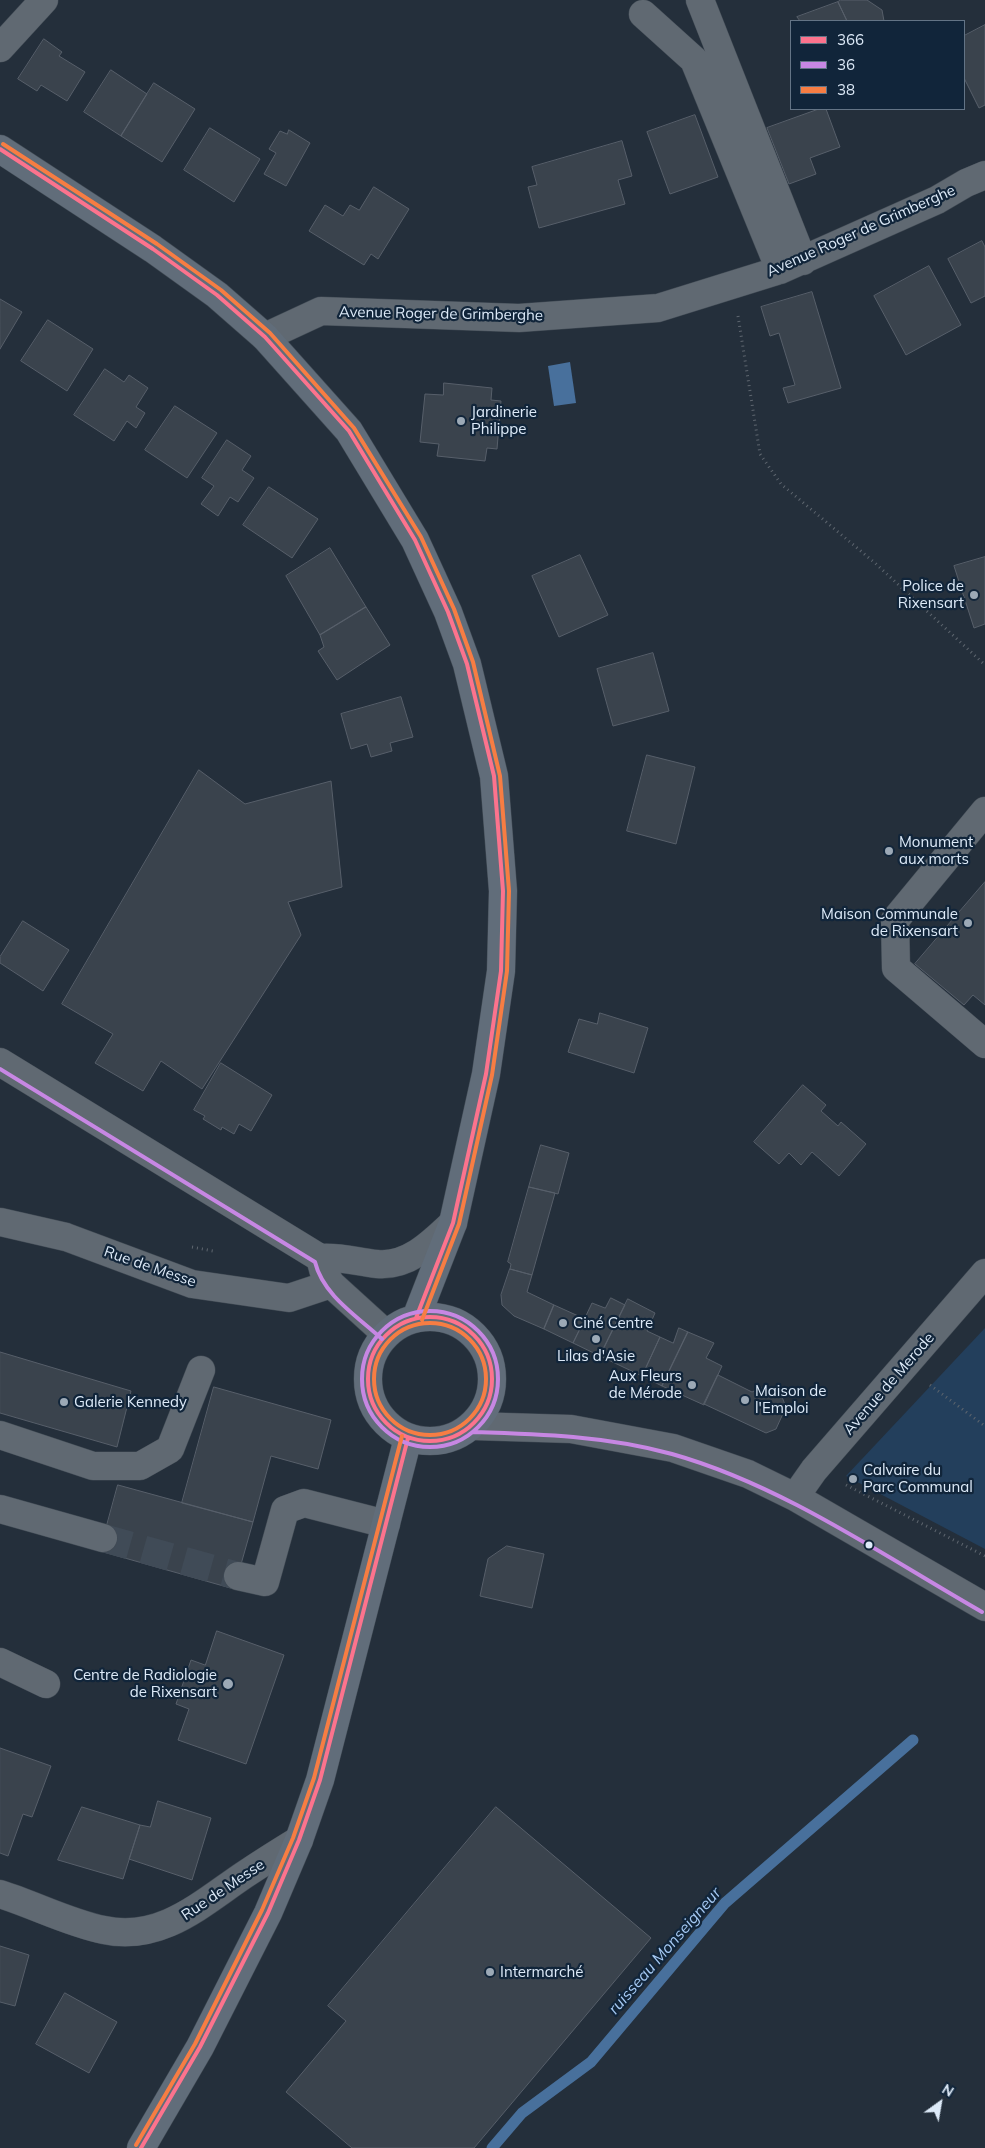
<!DOCTYPE html>
<html>
<head>
<meta charset="utf-8">
<style>
  body { margin:0 }
  #map { position:relative; width:985px; height:2148px; overflow:hidden; background:#242f3b; font-family:Mulish,sans-serif }
  canvas { display:block }
  .legend { position:absolute; left:790px; top:20px; width:175px; height:90px; box-sizing:border-box; background:#11253a; border:1px solid #637486; margin:0; padding:6px 9px; list-style:none; font-size:15px; color:#ddeaf8 }
  .legend li { display:flex; align-items:center; gap:10px; height:25px }
  .legend b { width:25px; border:1px solid #637486 }
  .north { position:absolute; left:915px; top:2078px; width:50px; height:50px; -webkit-text-stroke:4px #11253a; paint-order:stroke; rotate:32deg; font-size:14px; font-weight:700; line-height:20px; text-align:center; color:#ddeaf8 }
  .north::after { content:''; display:block; margin:auto; width:18px; height:22px; background:#ddeaf8; clip-path:polygon(50% 0,100% 100%,50% 72%,0 100%) }
</style>
</head>
<body>
<div id="map">
<canvas width="985" height="2148"></canvas>
<ul class="legend">
<li><b style="height:6px;background:#fc738d"></b>366</li>
<li><b style="height:6px;background:#c787e3"></b>36</li>
<li><b style="height:6px;background:#f77d43"></b>38</li>
</ul>
<div class="north">N</div>
</div>
<script>
const ctx = document.querySelector('canvas').getContext('2d');
ctx.lineJoin = 'round';
function fillPath(path, color) { ctx.fillStyle = color; ctx.fill(path, 'evenodd'); }
function strokePath(path, color, width, dash) { ctx.strokeStyle = color; ctx.lineWidth = width; ctx.lineCap = dash ? 'butt' : 'round'; ctx.setLineDash(dash || []); ctx.stroke(path); }
function label(font, color, halo, rows, align = 'center') {
  ctx.font = font + ' Mulish,sans-serif'; ctx.lineWidth = 4.5; ctx.setLineDash([]); ctx.textBaseline = 'middle'; ctx.strokeStyle = halo; ctx.fillStyle = color; for (const [text, x, y, turn = 0] of rows) {
    ctx.save(); ctx.translate(x, y); ctx.rotate((+turn || 0) * Math.PI / 180); ctx.textAlign = isNaN(turn) ? turn : align; if (halo) ctx.strokeText(text, 0, 0); ctx.fillText(text, 0, 0); ctx.restore();
  }
}
const green = new Path2D(`
  M985 1328V1549L846 1476Z`);
const water = new Path2D(`
  M570 362 576 403 554 406 548 366Z`);
const stream = new Path2D(`
  M492 2148 522 2113 591 2062 725 1903 913 1740`);
const building = new Path2D(`
  M841 0H867L882 10 884 21H847L838 2Z
  M838 2 847 21H800L797 17Z
  M985 25V105L979 108 964 78V36Z
  M44 39 62 52 59 56 85 72 67 101 41 85 37 91 18 79Z
  M111 70 147 94 121 136 84 112Z
  M154 83 195 109 162 162 121 136Z
  M819 109H826L840 147 810 158 816 174 789 184 767 128Z
  M695 115 718 177 670 194 647 132Z
  M210 128 260 159 234 202 184 170Z
  M289 130 310 143 286 186 264 174 276 153 269 149 280 131 287 134Z
  M622 141 632 176 618 180 625 204 539 228 528 187 537 185 532 167Z
  M374 187 409 209 378 259 371 254 364 265 309 231 325 205 343 216 350 205 359 210Z
  M982 241 985 247V296L971 303 948 259Z
  M929 266 961 325 906 355 874 296Z
  M812 292 841 388 788 403 783 388 795 385 779 333 770 336 761 307Z
  M0 299 22 312 0 349Z
  M48 320 93 349 67 391 21 361Z
  M105 369 124 382 129 375 148 388 136 407 145 413 136 428 127 421 114 441 74 415Z
  M444 383 492 388 491 400 501 401 497 449 487 448 485 461 437 456 439 444 420 442 425 394 443 395Z
  M175 406 217 433 187 478 145 450Z
  M227 440 251 456 242 470 254 478 238 502 230 497 218 516 201 504 214 486 202 478Z
  M269 487 318 519 292 558 243 525Z
  M330 548 366 607 320 635 286 576Z
  M580 555 608 615 559 637 532 576Z
  M985 557V624L974 628 954 566Z
  M366 607 390 645 337 680 318 651 324 647 320 635Z
  M653 653 669 711 613 726 597 669Z
  M401 697 413 737 390 743 392 751 371 757 367 744 351 749 341 714Z
  M647 755 695 767 676 844 627 831Z
  M199 770 245 804 331 781 342 887 288 902 301 935 202 1089 161 1061 143 1091 95 1063 113 1034 62 1004Z
  M985 882V1005L973 995 964 1005 915 964Z
  M23 921 69 950 43 991 0 963V957Z
  M600 1013 648 1028 634 1073 568 1052 579 1019 597 1024Z
  M221 1063 272 1095 251 1131 239 1124 234 1134 222 1127 221 1130 203 1119 205 1116 194 1110Z
  M803 1085 826 1105 821 1111 838 1126 841 1122 866 1144 839 1176 812 1152 801 1165 789 1153 779 1164 754 1142Z
  M541 1145 569 1153 558 1194 529 1187Z
  M529 1187 555 1193 532 1275 510 1269 511 1264 508 1262Z
  M510 1269 532 1275 527 1292 554 1305 544 1329 514 1316 502 1305 501 1295Z
  M611 1298 625 1305 600 1356 573 1343 592 1303 605 1308Z
  M628 1299 655 1313 647 1331 660 1337 642 1376 600 1356Z
  M554 1305 585 1319 573 1343 544 1329Z
  M679 1328 688 1332 662 1386 642 1376 660 1337 673 1343Z
  M688 1332 714 1343 706 1358 722 1366 704 1405 662 1386Z
  M0 1352 131 1391 117 1447 0 1413Z
  M718 1375 752 1392 761 1388 782 1397 786 1407 776 1429 766 1433 704 1404Z
  M214 1387 331 1420 318 1469 271 1456 253 1522 182 1503Z
  M118 1485 253 1522 234 1589 100 1551Z
  M507 1546 544 1554 532 1608 480 1596 488 1559Z
  M217 1631 284 1655 246 1764 178 1740 189 1709 176 1704 191 1660 205 1665Z
  M0 1748 51 1766 32 1817 23 1814 8 1856 0 1853Z
  M158 1801 211 1818 192 1880 129 1859 140 1825 150 1827Z
  M82 1807 140 1825 123 1879 58 1860Z
  M496 1807 651 1938 474 2148H352L286 2092 346 2021 328 2006Z
  M0 1946 29 1955 15 2006 0 2002Z
  M65 1993 117 2022 89 2073 36 2044Z`);
const minorTunnel = new Path2D(`
  M103 1538 238 1576`);
const path = new Path2D(`
  M738 316 760 454 781 484 875 563 985 665
  M192 1247 213 1251
  M930 1385 985 1426
  M846 1485 985 1556`);
const minor = new Path2D(`
  M700 0 803 261
  M643 14 694 60 780 270
  M0 48 44 0
  M265 337 321 311 519 318 658 308 780 270 937 200 966 183 985 175
  M985 811 895 920 896 968 985 1044
  M0 1062 320 1258 324 1273 331 1284 386 1334
  M0 1222 66 1237 192 1284 289 1298 331 1284
  M320 1258C340 1256 357 1262 377 1264 408 1267 432 1243 453 1223
  M473 1426 571 1429 673 1448 748 1474 795 1497 985 1607
  M0 1435 93 1466H140L170 1449 201 1370
  M795 1497 814 1470 985 1273
  M0 1509 103 1538
  M238 1576 265 1582 285 1510 304 1503 386 1524
  M0 1662 46 1684
  M0 1894C35 1905 69 1923 104 1930 161 1942 201 1904 244 1875 262 1863 281 1851 299 1840`);
const major = new Path2D(`
  M0 149 153 249 217 295 265 337 349 431 415 540 448 612 467 664 494 776 503 891 501 971 486 1074 453 1223 416 1318
  M368 1379a62 62 0 1 1 124 0a62 62 0 1 1-124 0Z
  M141 2148 200 2047 268 1913 299 1840 320 1780 408 1438`);
const bus1 = new Path2D(`
  M0 149 153 249 217 295 265 337 349 431 415 540 448 612 467 664 494 776 503 891 501 971 486 1074 453 1223 416 1318
  M368 1379a62 62 0 1 1 124 0a62 62 0 1 1-124 0Z
  M141 2148 200 2047 268 1913 299 1840 320 1780 408 1438`);
const bus2 = new Path2D(`
  M0 1069 315 1262C323 1295 357 1316 382 1339
  M362 1379a68 68 0 1 1 136 0a68 68 0 1 1-136 0Z
  M473 1432C540 1434 607 1436 672 1454 782 1485 884 1556 982 1612`);
const bus3 = new Path2D(`
  M3 144 157 244 221 290 270 333 354 428 421 537 454 609 473 662 500 776 509 891 507 971 492 1075 459 1224 422 1320
  M374 1379a56 56 0 1 1 112 0a56 56 0 1 1-112 0Z
  M136 2145 195 2044 262 1910 293 1838 314 1778 402 1436`);
const markers = [
  [461,421,5,"#9ca9b6"],
  [974,595,5,"#9ca9b6"],
  [889,851,5,"#9ca9b6"],
  [968,923,5,"#9ca9b6"],
  [563,1323,5,"#9ca9b6"],
  [596,1339,5,"#9ca9b6"],
  [692,1385,5,"#9ca9b6"],
  [745,1400,5,"#9ca9b6"],
  [64,1402,5,"#9ca9b6"],
  [853,1479,5,"#9ca9b6"],
  [869,1545,4.5,"#ddeaf8"],
  [228,1684,6,"#9ca9b6"],
  [490,1972,5,"#9ca9b6"]
];
const streetNames = [
  ["Avenue Roger de Grimberghe",861,231,-24],
  ["Avenue Roger de Grimberghe",441,314,1],
  ["Rue de Messe",150,1267,19],
  ["Avenue de Merode",889,1384,-49],
  ["Rue de Messe",223,1890,-34]
];
const poiNames = [
  ["Jardinerie",471,412],
  ["Philippe",471,429],
  ["Police de",964,586,"right"],
  ["Rixensart",964,603,"right"],
  ["Monument",899,842],
  ["aux morts",899,859],
  ["Maison Communale",958,914,"right"],
  ["de Rixensart",958,931,"right"],
  ["Ciné Centre",573,1323],
  ["Lilas d'Asie",596,1356,"center"],
  ["Aux Fleurs",682,1376,"right"],
  ["de Mérode",682,1393,"right"],
  ["Maison de",755,1391],
  ["l'Emploi",755,1408],
  ["Galerie Kennedy",74,1402],
  ["Calvaire du",863,1470],
  ["Parc Communal",863,1487],
  ["Centre de Radiologie",217,1675,"right"],
  ["de Rixensart",217,1692,"right"],
  ["Intermarché",500,1972]
];
const waterNames = [
  ["ruisseau Monseigneur",665,1951,-49]
];
fillPath(green, '#233f5c');
fillPath(water, '#48709c');
strokePath(stream, '#48709c', 11);
fillPath(building, '#3a434d');
strokePath(building, '#575f6a', 1);
strokePath(minorTunnel, '#404b57', 28, [28, 14]);
strokePath(minor, '#404a54', 29);
strokePath(major, '#404a54', 29);
strokePath(path, '#5e666f', 3, [1, 4]);
strokePath(minor, '#606972', 28);
strokePath(major, '#616d7a', 28);
strokePath(bus1, '#fc738d', 4);
strokePath(bus2, '#c787e3', 4);
strokePath(bus3, '#f77d43', 4);
for (const [x, y, r, color] of markers) { const dot = new Path2D(); dot.arc(x, y, r, 0, 2 * Math.PI); ctx.fillStyle = color; ctx.fill(dot); strokePath(dot, '#11253a', 2); }
label('15px', '#ddeaf8', '#11253a', streetNames);
label('15px', '#ddeaf8', '#11253a', poiNames, 'left');
label('italic 16px', '#a5c9f3', '#11253a', waterNames);
</script>
</body>
</html>
